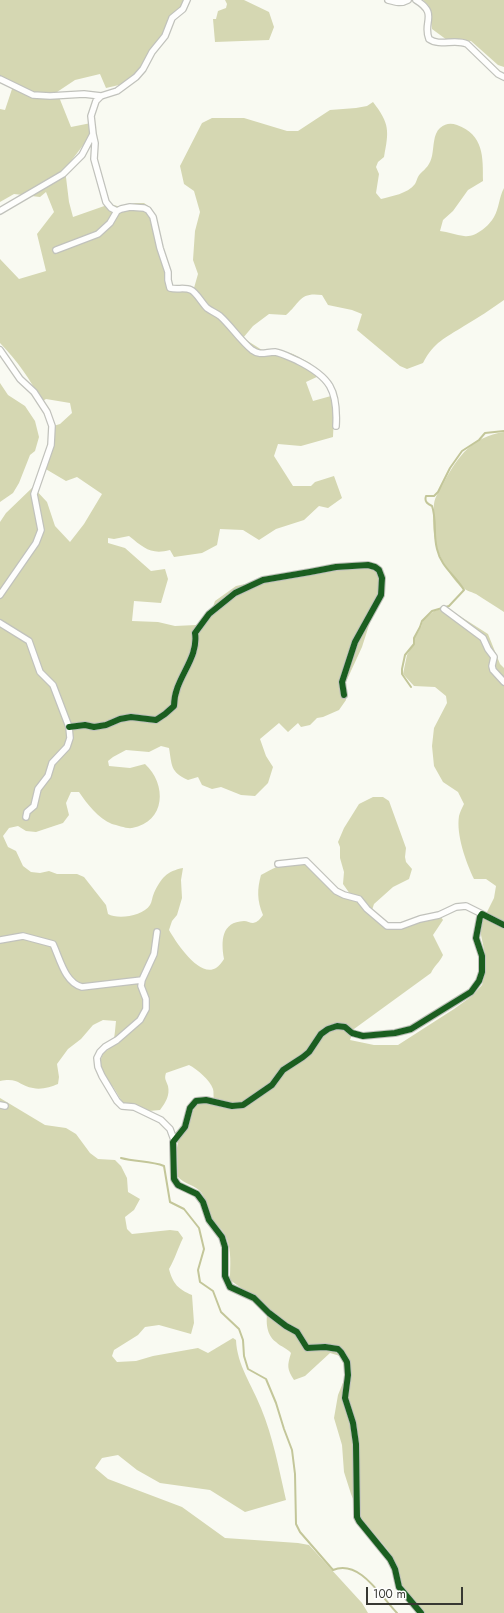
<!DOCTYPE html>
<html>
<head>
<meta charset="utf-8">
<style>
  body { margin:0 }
  #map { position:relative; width:504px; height:1613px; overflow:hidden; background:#f9faf2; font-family:Jost,sans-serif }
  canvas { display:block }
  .scale { position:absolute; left:366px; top:1587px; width:97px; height:18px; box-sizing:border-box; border:2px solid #373832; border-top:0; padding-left:5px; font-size:12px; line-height:14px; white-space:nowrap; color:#373832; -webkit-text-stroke:3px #fff; paint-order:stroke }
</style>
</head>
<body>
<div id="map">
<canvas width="504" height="1613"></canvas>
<div class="scale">100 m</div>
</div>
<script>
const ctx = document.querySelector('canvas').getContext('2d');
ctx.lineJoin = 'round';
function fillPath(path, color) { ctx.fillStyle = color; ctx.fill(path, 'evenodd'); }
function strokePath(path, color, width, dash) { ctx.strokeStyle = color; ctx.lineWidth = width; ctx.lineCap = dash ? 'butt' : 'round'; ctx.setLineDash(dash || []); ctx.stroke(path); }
const forest = new Path2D(`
  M0 0H186L183 5 168 18 165 31 137 73 119 85 106 88 100 74 75 80 57 92 71 127 91 123 93 130 87 140 65 169 69 202 73 217 110 204 121 207 135 203H144L151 208 155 215 158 227V237L172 286 194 288 198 274 193 260 195 231 200 212 194 191 184 184 180 166 202 123 212 118H244L287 131H298L330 110 356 108 367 106 373 102C390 124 389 131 384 157L378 162 376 167 379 174 376 193 381 199C392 196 407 194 415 184 417 181 417 177 420 174 426 168 430 165 432 156 434 147 433 134 440 128 446 123 451 123 457 125 484 135 483 157 483 181L468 190 453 211 443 220 440 231C448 232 456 235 464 236 475 238 489 226 494 217 499 209 499 197 504 188V300C491 309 478 318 464 326 445 338 434 342 423 363L407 369 400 366 357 330 362 314 352 310 328 305 322 295C299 292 301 302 286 315L269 314 253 326 243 338 262 350 277 349 293 354 310 363 321 375 306 382 313 401 331 396 334 414 333 437 301 446 278 444 274 456 293 486H311L315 482 334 476 342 498 328 508 319 506 304 520 276 529 259 540 243 530 220 529 217 545 202 553 174 557 170 550C151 555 144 548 129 536L114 539 108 538V543L125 548 151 571 165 569 168 579 161 603 134 601 132 621 158 622 175 626 196 625 210 615 215 601 236 586 337 564 352 562 375 564 380 568 385 576V589L380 603 370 622 362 647 345 684 346 700 339 710 323 717 317 718 310 725 301 727 298 723 288 732 279 723 260 739 266 756 273 767 268 783 255 796 241 795 221 787 212 789 202 785 198 777 188 780C170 772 172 765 169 748L161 746 149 752 126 750 113 757 108 761 109 766 130 768 145 764C167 784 166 822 132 828 127 829 117 825 112 824 98 818 87 804 79 792H71L66 803 69 815 63 823 36 832 26 831 18 826 9 828 3 836 8 847 16 851 23 866 31 872 40 873 49 871 57 874H77L84 877 106 905 108 914C118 920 143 916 150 905 152 902 152 897 154 893 161 878 167 871 183 868L181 880 182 898 177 915 172 921 169 930C176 942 199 978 216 968 219 966 222 962 224 959 221 941 221 922 244 921 247 921 250 923 253 923 258 922 260 919 263 915 257 901 257 889 261 875 273 868 293 858 307 864L335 891 345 898 350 894 343 884 344 872 340 858V847L338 842 344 828 359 804 373 797H383L389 801 406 848 405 857 406 862 412 869 409 879 393 887 374 904 370 916 386 927 441 917 443 920 433 935 443 955C440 962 434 966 431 973L354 1029 350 1040 374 1045H398L454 1009 472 996 482 985 485 973 486 959 481 935V924L494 898 496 886 486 879H474C466 862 456 835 459 816 460 812 462 808 464 804L458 792 443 782 434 766 432 746 434 728 447 703 446 696 435 687 414 686 403 674 407 655 414 643 415 637 421 627 423 620 434 611 441 609 455 613 488 634 500 664 504 668V1613H423L407 1593 400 1581 396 1563 387 1549 361 1518 351 1494 344 1472 342 1445 334 1418 338 1395 344 1380V1364L340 1356 330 1353 305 1376 294 1380C287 1369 287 1366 291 1353 287 1348 281 1347 276 1342 265 1334 266 1319 268 1307L230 1280C230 1266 232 1250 226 1237 223 1229 214 1223 210 1215 207 1207 206 1199 201 1192 195 1185 184 1184 178 1177L177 1148 179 1137 187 1129 195 1105C203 1102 205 1105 214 1099 213 1096 214 1092 213 1089 210 1080 197 1069 189 1065L166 1073C164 1079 166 1080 168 1086 170 1095 166 1102 160 1110L149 1111 136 1105 123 1103C119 1098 117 1092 113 1087 106 1078 96 1066 103 1054 105 1051 108 1050 110 1048 115 1042 115 1029 116 1021L103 1020 93 1025 81 1039 68 1049 57 1064 59 1077 58 1084C51 1087 41 1090 33 1088 19 1086 19 1077 0 1081V522L6 513 33 487 47 502 55 526 70 542 84 524 102 494 77 477 66 481 44 468 52 440 50 427 60 424 72 413 70 403 46 399 41 402C31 379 17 361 0 343V259L19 279 46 271 37 234 54 212 46 192 40 197 14 194 0 202V109L5 110 12 89 0 80Z
  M225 0H244L269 12 274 27 269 40 215 42 213 19H216L218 11 226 8 227 4Z
  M423 0H504V67L498 65 471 41 447 40 432 29 429 6Z
  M0 383 8 395 25 406 35 421 39 437 35 451 30 455 19 483 13 493 0 502Z
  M504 432V612C495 606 485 600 476 594 471 592 463 589 460 586 455 581 450 574 447 569 434 549 431 527 434 504 435 496 440 490 444 482 459 455 472 437 504 432Z
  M0 1098 45 1125 66 1128 76 1134 90 1153 98 1159 115 1160 121 1166 127 1178 128 1192 140 1199 134 1210 125 1217 127 1229 132 1234 170 1230 178 1231 183 1238C178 1248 175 1259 169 1269 173 1284 178 1289 192 1295L194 1323 191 1334 159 1325 145 1327 138 1335 114 1350 112 1356 117 1362 136 1361 153 1356 198 1348 208 1353 233 1338 236 1340C237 1365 252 1385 261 1408 273 1437 279 1469 286 1500L245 1512 210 1490 160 1483 137 1470 118 1455 102 1458 95 1468 108 1479 182 1507 225 1538 298 1543 309 1545 362 1603 368 1613H0Z`);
const stream = new Path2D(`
  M411 687 402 674V669L405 655 414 644V638L420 627 422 621 432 611 449 606 464 590C455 575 441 567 437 549 433 535 437 520 432 506 428 504 424 502 426 496H434L438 492 450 468 462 451 479 440 485 433 504 431
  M121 1158C136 1162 151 1161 164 1166L170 1202 184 1209 199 1228 204 1249 198 1270 200 1282 213 1291 221 1312 239 1329 243 1340 244 1356 248 1369 266 1379 276 1403 284 1429 292 1450 295 1474 296 1524 300 1532 333 1570C360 1559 381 1597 397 1613`);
const street = new Path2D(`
  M388 0C395 2 401 4 408 0
  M416 0C439 14 422 22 429 39 440 47 455 38 467 44L498 74 504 77
  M0 79 33 95 50 96 84 94 101 96
  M93 134 95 143 94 159 106 202 111 208 117 211
  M0 211 63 174 82 155 93 134 91 116 96 101 101 96 117 91 136 77 143 69 152 52 165 36 172 18 183 9 187 0
  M56 250 98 234 110 223 117 211 121 209 130 207 144 208 148 210 153 217 160 248 168 272V280L170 288C177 290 185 287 191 290 196 292 202 303 207 308 211 311 216 313 220 316 231 326 240 340 252 350 260 356 266 352 275 352 282 353 291 358 298 361 330 377 338 390 336 426
  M0 350 20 379 34 392 47 412 52 426 51 445 34 494 41 530 36 543 0 595
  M444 609 483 638 488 649 494 657 492 666 493 670 504 682
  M0 623 29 641 40 672 53 685 69 727 70 738 67 747 52 763 48 776 38 789 34 806 27 812 26 817
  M69 727 85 725 94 727 106 725 120 719 131 717 156 720 165 714 174 706C174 678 199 660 195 633L209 614 235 593 263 580 310 572 336 567 368 565 375 567 379 570 382 578 381 595 355 642 342 682 344 695
  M278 864 306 861 336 891 344 895 359 899 367 909 387 926H401L420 919 439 915 456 907 466 906 482 914
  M157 932 154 954 142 980 141 986 146 999V1009L140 1020 117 1040 105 1047 100 1052 97 1058 98 1067 102 1076 117 1101 122 1106 134 1107 161 1120 170 1129 174 1140
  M0 940 23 936 53 944C60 959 65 983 82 987L142 980
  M0 1105 5 1106
  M421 1613 399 1587 395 1569 390 1559 359 1521 357 1517 356 1444 353 1423 345 1398 348 1375 347 1362 341 1352 338 1349 325 1347 307 1348 297 1332 286 1326 269 1313 254 1298 230 1287 225 1276V1247L222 1237 209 1220 203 1202 197 1194 178 1185 174 1179 173 1142 185 1127 190 1108 196 1101 206 1100 232 1106 243 1105 272 1085 283 1070 303 1057 309 1052 321 1034 328 1029 337 1026 345 1027 352 1033 363 1036 395 1033 411 1029 471 992 479 981 482 972V956L476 938 480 917 482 914 504 925`);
const cycleway = new Path2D(`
  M69 727 85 725 94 727 106 725 120 719 131 717 156 720 165 714 174 706C174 678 199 660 195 633L209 614 235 593 263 580 310 572 336 567 368 565 375 567 379 570 382 578 381 595 355 642 342 682 344 695
  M421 1613 399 1587 395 1569 390 1559 359 1521 357 1517 356 1444 353 1423 345 1398 348 1375 347 1362 341 1352 338 1349 325 1347 307 1348 297 1332 286 1326 269 1313 254 1298 230 1287 225 1276V1247L222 1237 209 1220 203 1202 197 1194 178 1185 174 1179 173 1142 185 1127 190 1108 196 1101 206 1100 232 1106 243 1105 272 1085 283 1070 303 1057 309 1052 321 1034 328 1029 337 1026 345 1027 352 1033 363 1036 395 1033 411 1029 471 992 479 981 482 972V956L476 938 480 917 482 914 504 925`);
fillPath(forest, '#d5d7b2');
strokePath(stream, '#c3c699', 2);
strokePath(street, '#c1c2bc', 8);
strokePath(street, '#fefefd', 5.5);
strokePath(cycleway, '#1b5e20', 6);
</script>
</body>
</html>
